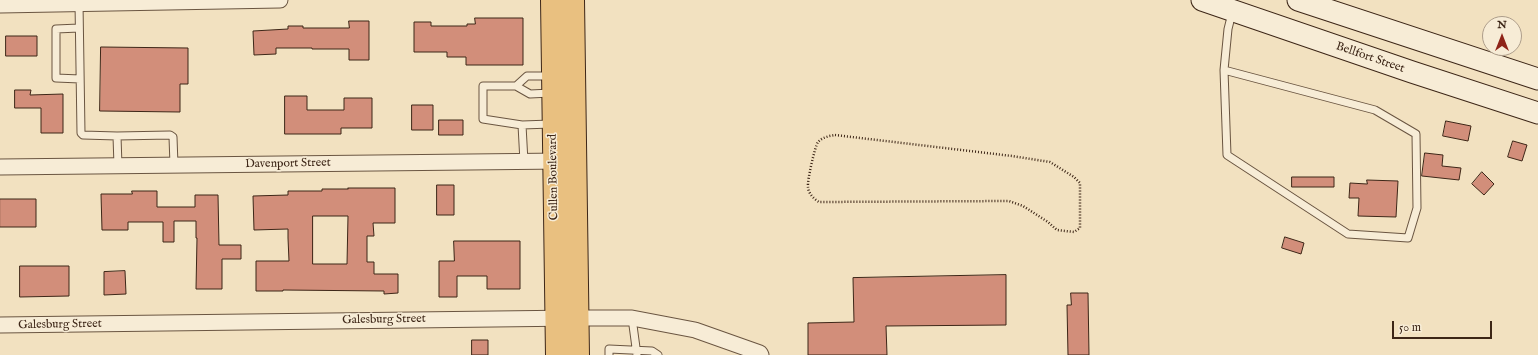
<!DOCTYPE html>
<html>
<head>
<meta charset="utf-8">
<style>
  body { margin:0 }
  #map { position:relative; width:1538px; height:355px; overflow:hidden; background:#f2e1c0; font-family:"IM FELL English",serif }
  canvas { display:block }
  .north { position:absolute; left:1482px; top:16px; width:40px; height:40px; box-sizing:border-box; background:#f7ecd6; border:1px solid #ad9d8a; border-radius:50%; rotate:0deg; font-size:11px; font-weight:700; line-height:16px; text-align:center; color:#3d2617 }
  .north::after { content:''; display:block; margin:auto; width:14px; height:18px; background:#8f2418; clip-path:polygon(50% 0,100% 100%,50% 72%,0 100%) }
  .scale { position:absolute; left:1392px; top:321px; width:100px; height:18px; box-sizing:border-box; border:2px solid #3d2617; border-top:0; padding-left:5px; font-size:12px; line-height:14px; white-space:nowrap; color:#3d2617; -webkit-text-stroke:3px #f7ecd6; paint-order:stroke }
</style>
</head>
<body>
<div id="map">
<canvas width="1538" height="355"></canvas>
<div class="north">N</div>
<div class="scale">50 m</div>
</div>
<script>
const ctx = document.querySelector('canvas').getContext('2d');
ctx.lineJoin = 'round';
function fillPath(path, color) { ctx.fillStyle = color; ctx.fill(path, 'evenodd'); }
function strokePath(path, color, width, dash) { ctx.strokeStyle = color; ctx.lineWidth = width; ctx.lineCap = dash ? 'butt' : 'round'; ctx.setLineDash(dash || []); ctx.stroke(path); }
function label(font, color, halo, rows, align = 'center') {
  ctx.font = font + ' "IM FELL English",serif'; ctx.lineWidth = 3; ctx.setLineDash([]); ctx.textBaseline = 'middle'; ctx.strokeStyle = halo; ctx.fillStyle = color; for (const [text, x, y, turn = 0] of rows) {
    ctx.save(); ctx.translate(x, y); ctx.rotate((+turn || 0) * Math.PI / 180); ctx.textAlign = isNaN(turn) ? turn : align; if (halo) ctx.strokeText(text, 0, 0); ctx.fillText(text, 0, 0); ctx.restore();
  }
}
const building = new Path2D(`
  M475 18H523V65H466V57H447V52H414V22H431V26H467V24H475Z
  M349 21H369V60H349V49H312V48H276V54L254 55 253 31 288 29V26H303V28H349Z
  M6 36H37V56H6Z
  M101 47 188 48V84H180V112L100 111Z
  M15 90H31L30 95 63 94V133H41V108H15Z
  M285 96H307V110H344V98H372V128H341V134H285Z
  M412 105H433V130H412Z
  M439 120H463V135H439Z
  M1446 121 1471 126 1468 141 1443 136Z
  M1513 141 1527 145 1522 161 1508 157Z
  M1425 153 1443 155 1442 166 1461 168 1459 180 1422 176Z
  M1482 172 1494 184 1484 195 1472 184Z
  M1292 177H1334V187H1292Z
  M1367 180 1398 181 1396 217 1358 216 1359 198H1349L1350 183 1367 184Z
  M437 185H454V215H437Z
  M348 188H395V223H373L374 236H367V262H374V274H398V293L384 294V291L283 290V291H256V261H289L288 238V229L254 230 253 196 288 195V191H322V189H348ZM313 216H348L347 264H313Z
  M132 191H157V207H195V195H218L219 245H241V259H222V289H196L197 238H196V221H174V242H163V222H128V230H102L101 194H132Z
  M0 199H36V227H0Z
  M1285 237 1304 243 1301 254 1282 248Z
  M454 241H520V289H487V276H457V297H439V261H454Z
  M20 266H69V296L20 297Z
  M125 271 126 294 104 295V272Z
  M1006 275V325L886 326 887 355H808V323L854 322 853 278Z
  M1071 293H1088L1089 355H1068L1067 305H1071Z
  M472 340H488V355H472Z`);
const path = new Path2D(`
  M835 135 1012 156 1050 162 1074 177 1080 183V228L1074 232 1057 230 1048 222 1023 206 1009 201 819 202C814 199 808 193 808 187 807 181 815 146 818 142 823 137 829 136 835 135Z`);
const lane = new Path2D(`
  M79 3 81 133 83 135 117 136
  M79 28 56 29V78L80 79
  M1224 70 1375 110 1416 134 1417 208 1408 238 1348 234 1227 155Z
  M1224 70 1228 29 1232 13
  M516 86 527 76H551
  M522 125 483 119V86H516L530 94 551 93
  M524 162 522 125 551 124
  M118 166 117 136 170 135 173 137 174 165
  M632 318 637 355
  M609 355V349L652 351 658 355`);
const street = new Path2D(`
  M0 5 280 0
  M0 167 563 161
  M0 325 577 318H632L695 330 760 353 761 355`);
const secondary = new Path2D(`
  M1202 0 1412 72 1538 113
  M1298 0 1538 79`);
const primary = new Path2D(`
  M552 0 557 355
  M573 0 578 355`);
const streetNames = [
  ["Bellfort Street",1370,58,19],
  ["Davenport Street",288,164,-1],
  ["Cullen Boulevard",554,177,-91],
  ["Galesburg Street",384,320,-1],
  ["Galesburg Street",60,325,-1]
];
fillPath(building, '#d28e7a');
strokePath(building, '#3d2617', 1);
strokePath(lane, '#6a5541', 9);
strokePath(street, '#6a5541', 17);
strokePath(secondary, '#3d2617', 23);
strokePath(primary, '#3d2617', 24);
strokePath(path, '#3d2617', 2.5, [1, 2]);
strokePath(lane, '#f7ecd6', 7);
strokePath(street, '#f7ecd6', 15);
strokePath(secondary, '#f7ecd6', 21);
strokePath(primary, '#e9c080', 22);
label('12px', '#3d2617', '#f7ecd6', streetNames);
</script>
</body>
</html>
